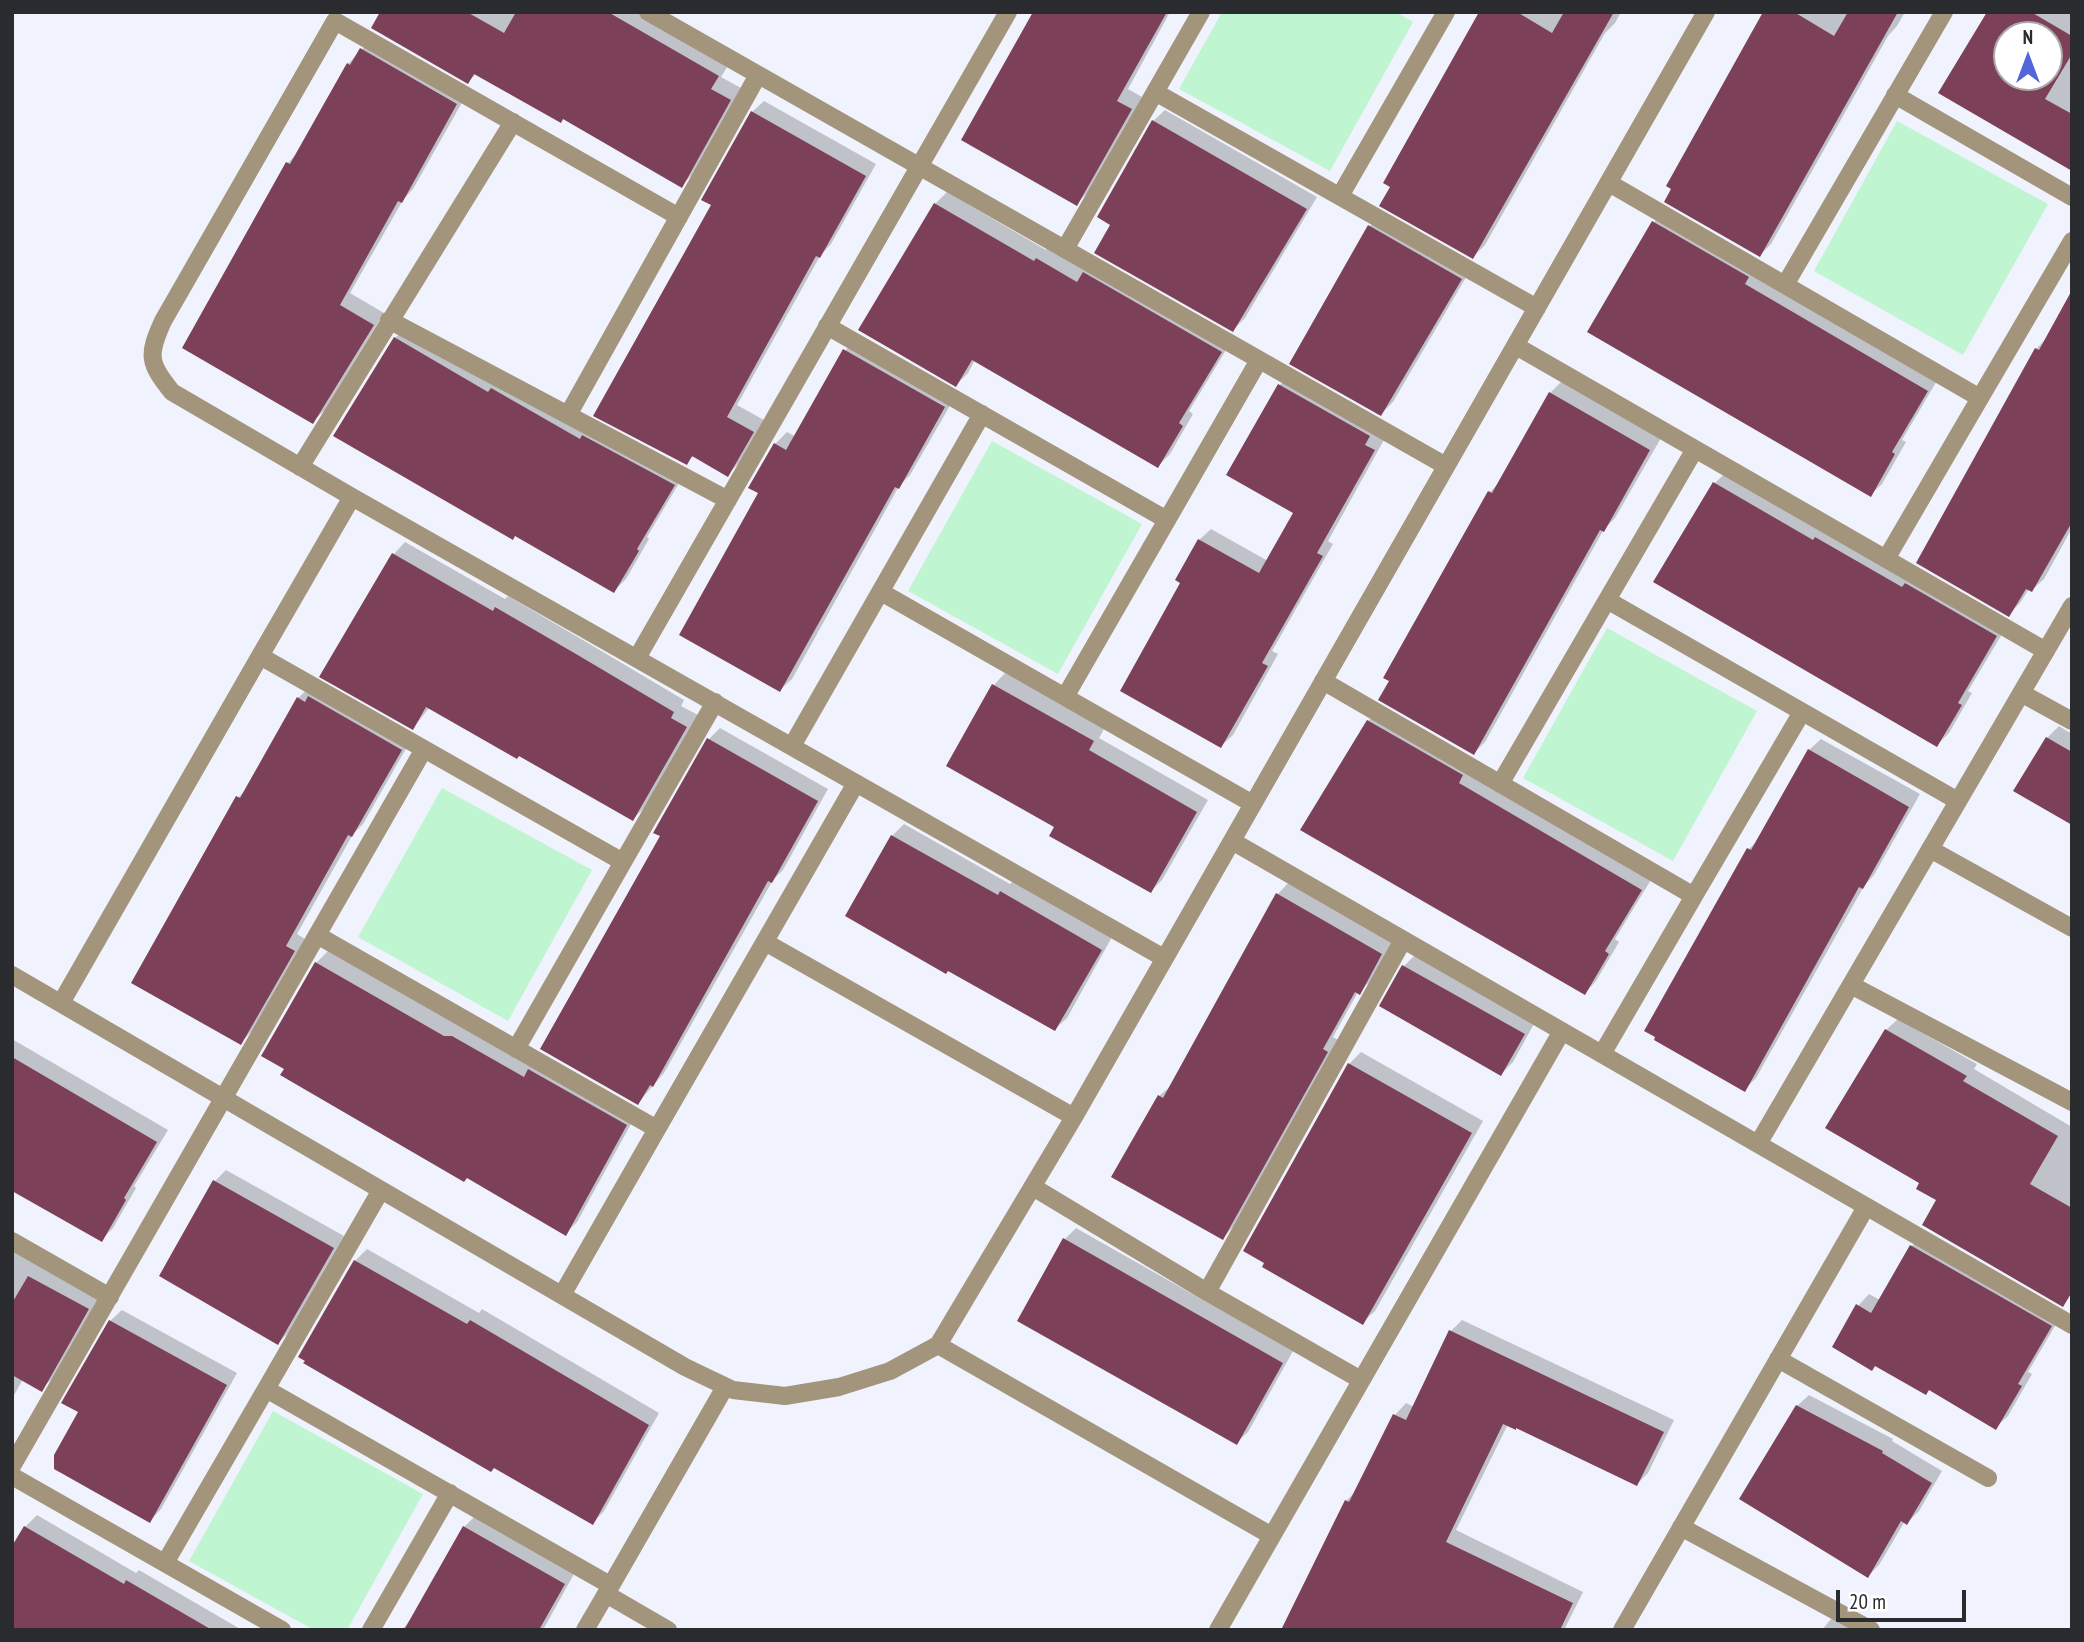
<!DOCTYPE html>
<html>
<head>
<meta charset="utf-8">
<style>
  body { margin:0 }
  #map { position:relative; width:2084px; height:1642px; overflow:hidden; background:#f0f3fd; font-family:"PT Sans Narrow",sans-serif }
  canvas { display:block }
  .frame { position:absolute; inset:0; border:14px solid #2a2b2e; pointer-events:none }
  .north { position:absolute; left:1993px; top:21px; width:70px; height:70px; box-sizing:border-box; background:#fff; border:2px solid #aaaaab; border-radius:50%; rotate:0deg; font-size:19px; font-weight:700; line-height:28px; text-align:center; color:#2a2b2e }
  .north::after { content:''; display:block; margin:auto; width:24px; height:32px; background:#5266dc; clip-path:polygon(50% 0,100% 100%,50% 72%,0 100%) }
  .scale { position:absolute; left:1836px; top:1590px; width:130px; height:32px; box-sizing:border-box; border:4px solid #2a2b2e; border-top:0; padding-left:9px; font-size:21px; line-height:24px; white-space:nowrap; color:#2a2b2e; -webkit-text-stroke:5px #fff; paint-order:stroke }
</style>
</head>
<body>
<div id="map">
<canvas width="2084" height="1642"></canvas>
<div class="frame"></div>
<div class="north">N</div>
<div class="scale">20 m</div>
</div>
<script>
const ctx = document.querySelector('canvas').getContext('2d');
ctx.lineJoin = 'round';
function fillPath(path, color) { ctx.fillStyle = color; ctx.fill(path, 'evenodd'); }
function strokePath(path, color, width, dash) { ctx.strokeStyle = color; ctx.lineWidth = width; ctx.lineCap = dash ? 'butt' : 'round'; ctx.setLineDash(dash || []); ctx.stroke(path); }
const green = new Path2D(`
  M1222 12H1396L1413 22 1330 171 1179 89Z
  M1897 121 2048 204 1963 355 1814 271Z
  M992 441 1142 524 1058 674 908 591Z
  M1607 628 1757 711 1673 861 1523 778Z
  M442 788 592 870 508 1021 358 937Z
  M273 1411 423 1494 347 1630H314L189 1561Z`);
const shadow = new Path2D(`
  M383 12H640L729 64 721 77 741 88 693 174 681 186 564 118 477 73 468 82Z
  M1035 12H1170L1128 89 1142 97 1088 192 1076 204Z
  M1481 12H1621L1615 23 1605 33 1485 245 1473 257Z
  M1765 12H1905L1897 26 1888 36 1771 244 1760 255Z
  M1989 12H2069L2072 14V169L1940 92ZM2007 35H2049V77H2007Z
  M373 38 468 92 413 189 403 200 350 293 384 313 325 410 313 421 288 163 298 152 348 64Z
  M764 101 876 164 831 244 820 256 737 405 764 420 739 463 728 474 694 456 686 463 713 205 752 112Z
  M1165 110 1317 197 1245 318 1233 330 1153 121Z
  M947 192 1046 250 1049 247 1232 340 1189 411 1193 414 1170 454 1158 466 975 360 968 373 956 385 935 204Z
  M1665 211 1938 379 1902 440 1906 442 1882 484 1870 495 1654 222Z
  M1381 215 1472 267 1393 402 1381 414 1369 227Z
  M2072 295V528L2044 579 2032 590 2029 589 2020 603 2009 614 2036 349 2047 338Z
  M407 326 685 473 647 537 649 539 626 579 614 591 515 535 395 338Z
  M856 339 956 395 910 475 899 486 792 679 780 690 760 492 775 444 787 432 796 437 845 351Z
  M1291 373 1385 438 1328 541 1333 544 1272 651 1278 654 1233 735 1221 746 1182 582 1199 540 1211 529 1268 561 1295 512 1229 475 1280 385Z
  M1562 381 1661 438 1615 518 1604 529 1485 742 1474 753 1490 492 1500 482 1550 393Z
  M1726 472 2008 624 1968 691 1972 693 1949 733 1937 745 1714 484Z
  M405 542 505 599 508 596 588 643 684 700 681 706 698 715 645 807 633 819 430 707 413 728 322 676 394 554Z
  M1005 673 1104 729 1099 738 1208 800 1162 880 1151 891 1056 827 948 765 994 685Z
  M310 687 412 738 363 824 353 834 297 934 305 939 252 1031 240 1043 238 798 248 787 298 698Z
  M1380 709 1652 878 1615 939 1619 942 1596 981 1585 993 1303 830 1368 721Z
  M2059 726 2072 734V823L2047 738Z
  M720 728 828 789 783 870 773 880 664 1073 638 1103 662 836 709 739Z
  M1821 739 1920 794 1874 875 1864 886 1756 1078 1744 1090 1749 849 1760 838 1809 750Z
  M904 824 1010 884 1013 881 1112 937 1067 1018 1055 1029 892 836Z
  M1289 882 1393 942 1371 981 1358 992 1333 1037 1338 1040 1234 1226 1223 1238 1159 1096 1172 1085 1278 894Z
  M328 951 457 1025H464L637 1113 577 1222 566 1233 316 963Z
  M1415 955 1535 1022 1513 1062 1501 1074 1404 966Z
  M1898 1019 1977 1064 1974 1069 2072 1127V1293L2061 1304 1939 1200 1922 1183 1886 1030Z
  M12 1039 168 1130 134 1186 136 1188 113 1228 101 1240 12 1189Z
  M1361 1052 1483 1121 1375 1311 1363 1322 1267 1262 1349 1064Z
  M226 1170 344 1236 289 1332 278 1343 215 1181Z
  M1076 1228 1293 1351 1248 1432 1236 1443 1065 1239Z
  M1923 1235 2062 1314 2028 1372 2032 1374 2008 1416 1996 1427 1858 1306 1869 1294 1880 1300 1912 1246Z
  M12 1249 99 1297 53 1378 41 1389 23 1379 12 1399Z
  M367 1249 479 1313 482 1309 659 1413 604 1511 593 1523 300 1356 355 1261Z
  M122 1310 237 1373 161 1509 150 1521 80 1411 110 1321Z
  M1462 1320 1674 1420 1648 1473 1637 1484 1508 1424 1456 1530 1583 1592 1564 1630H1491L1346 1501 1357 1490 1395 1415 1406 1403 1414 1407 1451 1331Z
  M1809 1395 1893 1439 1892 1441 1942 1471 1919 1511 1907 1523 1905 1521 1879 1565 1868 1576 1797 1406Z
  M37 1515 136 1573 139 1570 242 1630H12L25 1527Z
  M476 1515 575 1572 543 1630H402L413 1617 464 1527Z
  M1840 1608 1878 1630H1822Z`);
const building = new Path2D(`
  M380 12H467L504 33 516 12H608L719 76 711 89 731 100 682 188 563 119 561 123 474 74 468 84 371 28Z
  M1033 12H1167L1117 101 1132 109 1077 206 961 140Z
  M1479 12H1517L1552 33 1564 12H1614L1473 259 1379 206 1390 187 1383 183Z
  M1763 12H1794L1834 36 1848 12H1898L1760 257 1664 202 1671 189 1666 186Z
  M1987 12H2031L2072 36V54L2045 99 2072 114V171L1938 93ZM2007 35H2049V77H2007Z
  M360 48 457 104 402 203 398 201 340 305 374 325 313 424 182 348 286 162 290 164 347 63 350 65Z
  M751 111 866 176 820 258 816 256 727 417 754 432 728 477 692 456 687 465 593 416 711 205 701 200Z
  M1152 120 1307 209 1233 332 1094 253 1110 225 1097 217Z
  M934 203 1034 261 1036 258 1077 282 1083 272 1222 352 1179 423 1183 426 1158 468 972 360 956 387 858 330Z
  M1652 221 1749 277 1745 284 1928 391 1892 452 1895 454 1871 497 1587 332Z
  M1368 225 1462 279 1381 416 1289 364Z
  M2072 290V522L2032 592 2026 589 2009 617 1916 563 2035 348 2039 350Z
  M394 337 488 392 491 388 580 439 582 435 675 485 637 549 639 551 614 593 515 536 513 540 333 436Z
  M843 349 945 407 899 489 895 487 780 692 679 635 758 493 748 488 774 443 786 450Z
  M1278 384 1370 436 1365 445 1375 450 1317 553 1323 556 1262 663 1268 666 1221 748 1120 691 1180 583 1175 580 1198 539 1259 573 1293 513 1226 475Z
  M1549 392 1650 450 1604 532 1600 530 1474 755 1378 700 1389 681 1383 678 1488 491 1492 493Z
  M1713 482 1813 540 1815 537 1902 587 1905 583 1997 636 1958 703 1962 705 1937 747 1653 582Z
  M392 553 493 611 495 607 576 654 674 712 671 718 687 727 633 821 519 756 517 759 426 707 413 730 319 677Z
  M992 684 1094 741 1089 750 1197 812 1151 893 1049 836 1054 827 946 766Z
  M308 696 402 750 352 837 348 835 286 946 295 951 241 1045 131 983 236 796 240 798 297 697 305 702Z
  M1367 720 1463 775 1459 783 1642 890 1605 951 1609 954 1585 995 1300 830Z
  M2046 737 2072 752V825L2013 791Z
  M707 738 818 801 772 883 768 881 653 1087 650 1085 638 1105 540 1049 660 836 653 833Z
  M1808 749 1909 807 1863 889 1859 887 1745 1092 1654 1040 1655 1037 1644 1031 1747 848 1751 850Z
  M891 835 998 895 1000 891 1102 950 1055 1031 948 971 946 974 845 916Z
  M1276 893 1382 954 1360 995 1355 992 1323 1049 1328 1052 1223 1240 1111 1177 1158 1095 1163 1098Z
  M315 962 444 1036H452L524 1077 528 1069 627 1125 566 1236 467 1178 464 1182 280 1075 284 1069 261 1056Z
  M1402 965 1525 1034 1501 1076 1379 1006Z
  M1885 1029 1967 1076 1963 1081 2058 1136 2030 1184 2072 1208V1292L2063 1307 1922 1225 1936 1200 1916 1189 1919 1183 1825 1128Z
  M12 1057 157 1142 124 1198 126 1200 102 1242 12 1191Z
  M1348 1063 1472 1133 1363 1325 1262 1267 1264 1263 1243 1251Z
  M213 1180 334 1248 278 1345 159 1276Z
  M1063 1238 1283 1363 1237 1445 1017 1321Z
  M1910 1245 2052 1326 2018 1384 2022 1386 1996 1430 1929 1390 1926 1395 1875 1366 1872 1371 1832 1347 1856 1304 1871 1313Z
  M354 1260 467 1324 470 1320 649 1425 593 1525 494 1468 491 1472 303 1363 305 1361 298 1357Z
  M28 1276 89 1309 42 1392 12 1375V1303Z
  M109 1320 227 1385 150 1523 54 1469V1455L78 1412 61 1403Z
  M1449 1330 1664 1432 1637 1486 1516 1428V1430L1503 1424 1446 1542 1573 1603 1560 1630H1281L1345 1500 1349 1502 1393 1414 1406 1420Z
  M1796 1405 1883 1451 1882 1453 1932 1483 1907 1525 1901 1521 1868 1578 1739 1499Z
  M24 1526 124 1584 126 1580 212 1630H12V1546Z
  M463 1526 565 1584 539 1630H404Z`);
const minor = new Path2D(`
  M648 12 1446 466
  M1155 92 1537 308
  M1895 95 2072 197
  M1609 183 1980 398 1886 559
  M1340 196 1446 12
  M679 217 335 21 163 321C147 356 149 363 172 392L352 497 1164 958
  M1065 249 1201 12
  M1785 285 1944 12
  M389 320 728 500
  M827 326 1167 520 1259 360
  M1516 346 2046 651
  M1980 398 2072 241
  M568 415 758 75
  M1695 449 1607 600 1958 801
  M300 467 513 122
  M881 592 1065 697 1167 520
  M637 658 1008 12
  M1323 681 1694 896 1602 1054
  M2021 693 2072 721
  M1065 697 1253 804
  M792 746 982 414
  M424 749 623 862 715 702
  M1500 784 1607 600
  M1232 841 2072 1325
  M1930 849 2072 928
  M1694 896 1802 712
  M317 935 657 1129 562 1295
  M765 942 1074 1117
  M12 975 685 1367 733 1390 785 1396 839 1387 890 1371 938 1345 1074 1117 1706 12
  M1851 985 2072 1102
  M61 1003 260 656
  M516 1049 623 862
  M657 1129 856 783
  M1758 1144 2072 606
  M1033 1187 1207 1292 1361 1380
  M381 1190 266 1389 610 1585
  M12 1241 110 1297
  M1207 1292 1403 940
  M938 1345 1272 1536
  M1778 1359 1988 1478
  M12 1466 424 749 260 656 352 497
  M12 1476 282 1630
  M1681 1527 1871 1630
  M165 1563 266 1389
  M371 1630 450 1493
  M585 1630 606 1594
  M668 1630 606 1594 725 1387
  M1218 1630 1562 1031
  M1622 1630 1866 1207`);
fillPath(green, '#bff5d1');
fillPath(shadow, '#0003');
fillPath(building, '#7c4158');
strokePath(minor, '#a2957c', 18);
</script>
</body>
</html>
